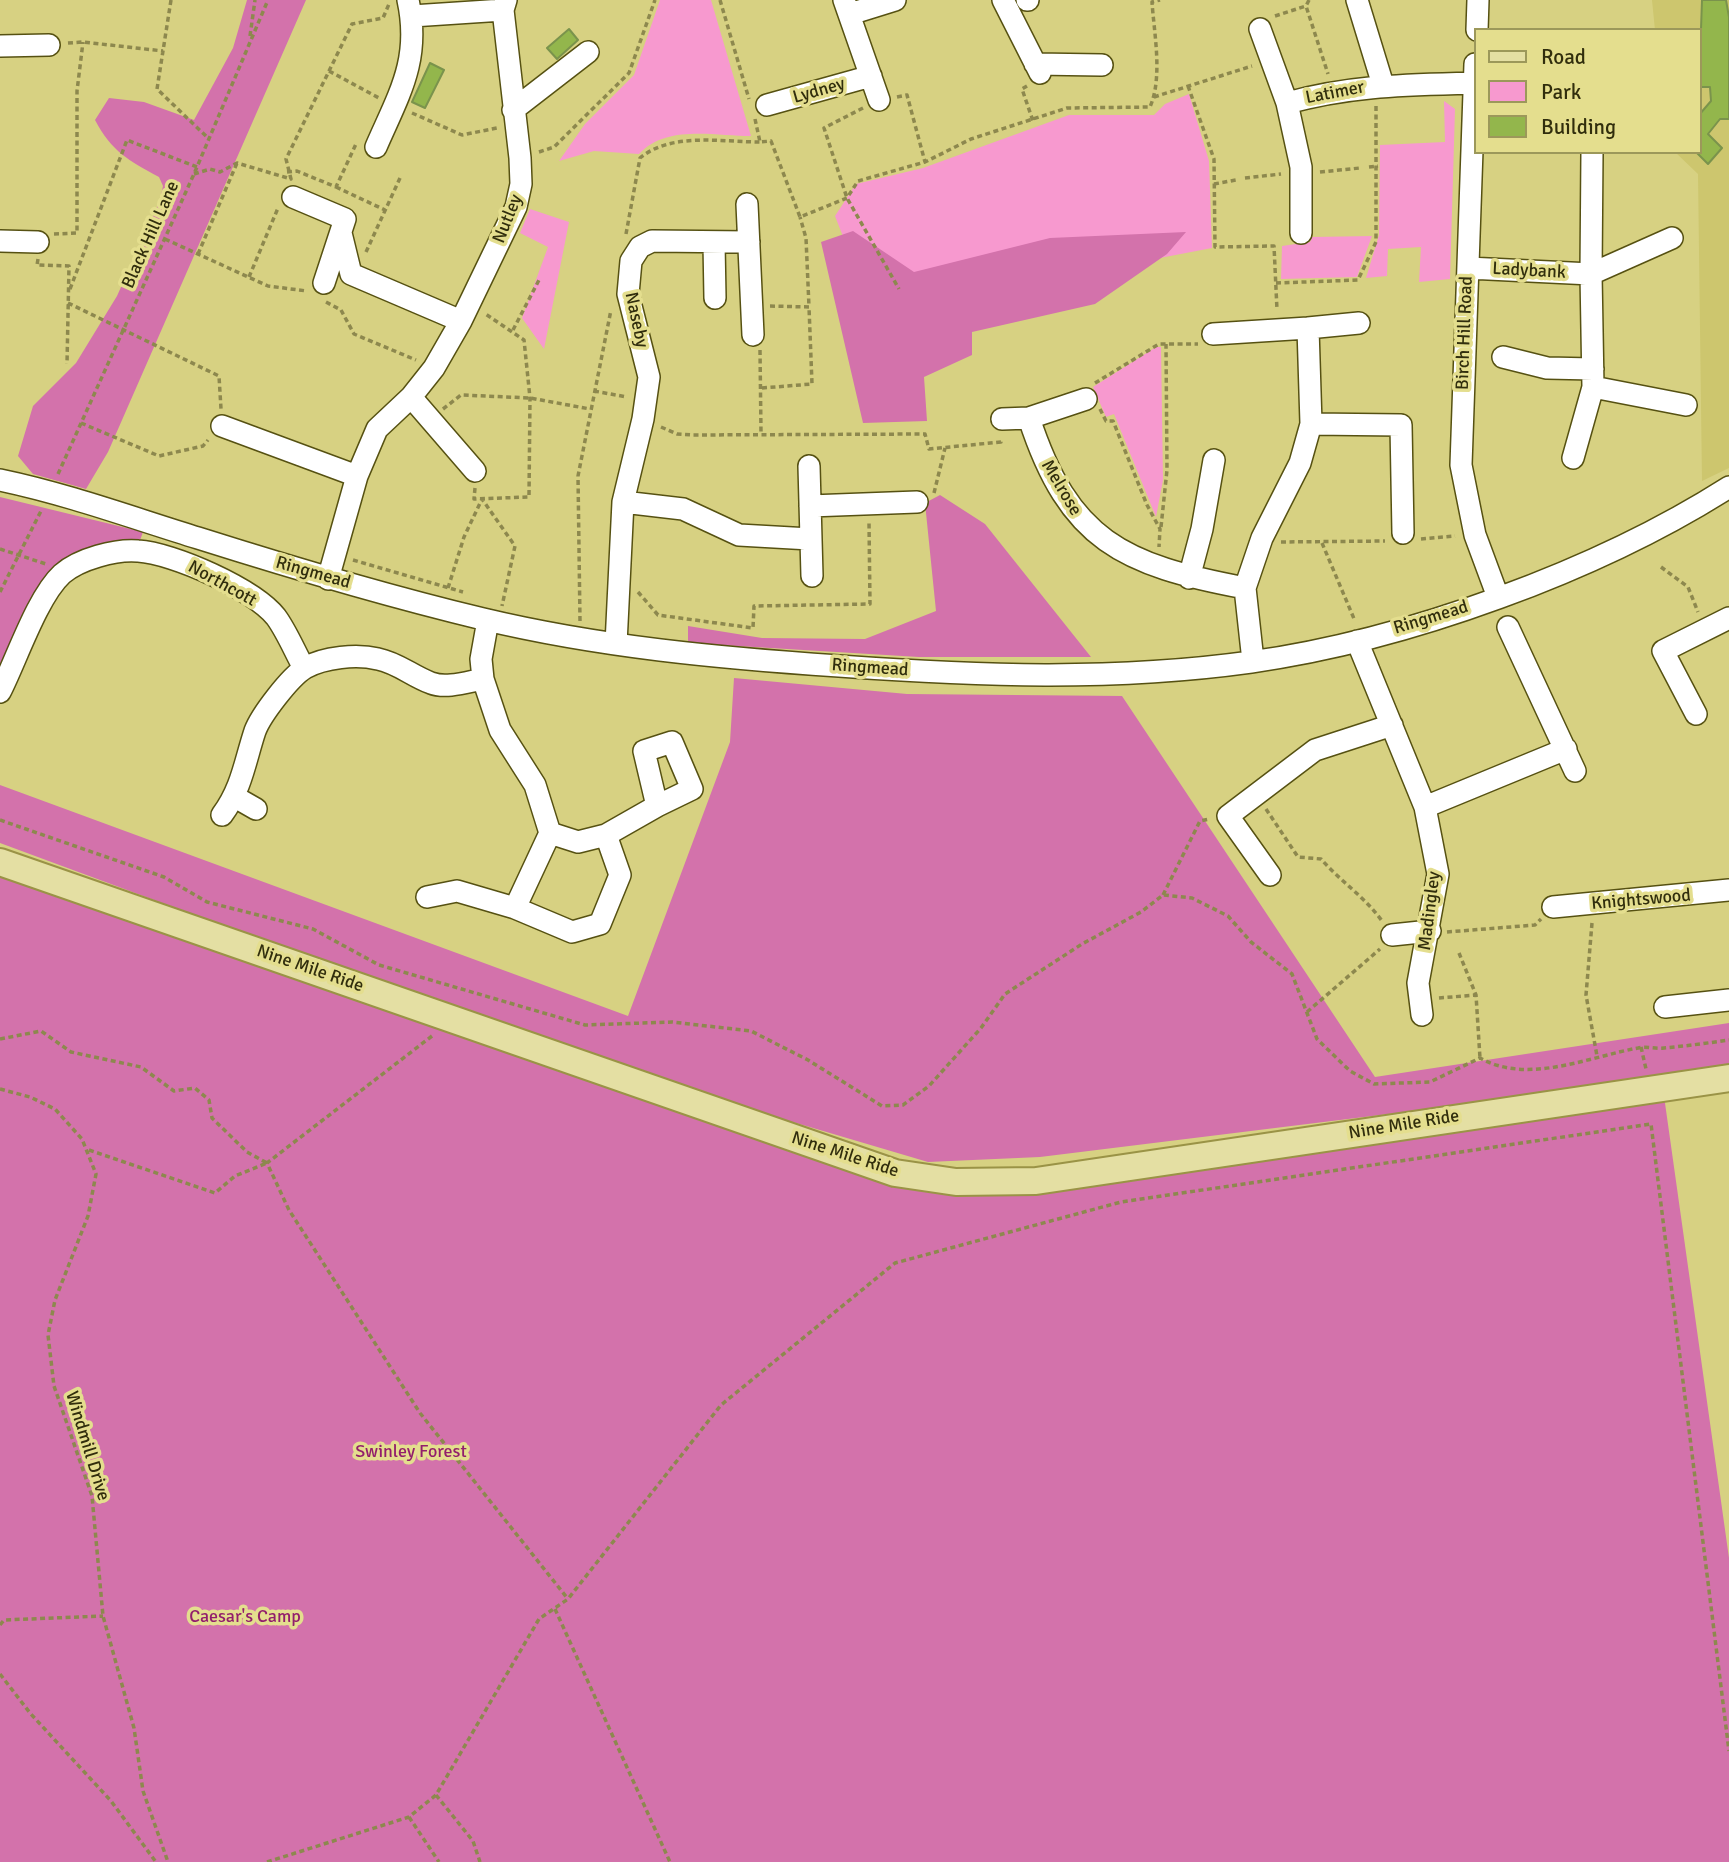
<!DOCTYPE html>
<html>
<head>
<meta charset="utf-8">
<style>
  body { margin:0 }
  #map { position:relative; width:1729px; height:1862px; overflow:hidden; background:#d7d182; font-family:Signika,sans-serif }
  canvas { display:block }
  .legend { position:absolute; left:1474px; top:28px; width:228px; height:126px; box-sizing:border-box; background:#e4de8e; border:2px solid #9c985a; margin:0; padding:9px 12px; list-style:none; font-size:21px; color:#312e0d }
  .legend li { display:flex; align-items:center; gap:14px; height:35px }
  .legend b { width:35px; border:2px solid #9c985a }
</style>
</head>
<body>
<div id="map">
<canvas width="1729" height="1862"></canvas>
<ul class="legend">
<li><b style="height:9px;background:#e4dfa3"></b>Road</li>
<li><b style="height:19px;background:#f799cf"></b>Park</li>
<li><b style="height:19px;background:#93b64c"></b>Building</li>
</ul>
</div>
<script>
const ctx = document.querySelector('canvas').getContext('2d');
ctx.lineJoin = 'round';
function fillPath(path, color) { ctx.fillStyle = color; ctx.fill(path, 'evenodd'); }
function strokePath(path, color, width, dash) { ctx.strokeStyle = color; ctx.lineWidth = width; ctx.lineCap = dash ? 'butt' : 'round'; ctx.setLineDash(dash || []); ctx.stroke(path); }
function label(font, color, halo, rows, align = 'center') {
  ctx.font = font + ' Signika,sans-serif'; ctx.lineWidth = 7; ctx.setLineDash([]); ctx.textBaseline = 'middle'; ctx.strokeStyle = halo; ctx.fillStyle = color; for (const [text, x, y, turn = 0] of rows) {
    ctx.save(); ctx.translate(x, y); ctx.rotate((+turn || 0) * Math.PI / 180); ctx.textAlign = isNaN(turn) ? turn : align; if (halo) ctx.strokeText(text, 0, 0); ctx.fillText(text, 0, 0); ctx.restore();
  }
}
const built = new Path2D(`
  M1652 0H1729V468L1702 481 1698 174 1675 152H1699V30H1655Z`);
const green = new Path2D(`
  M660 0H711L751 136C715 136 666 124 639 154L594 151 559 161 585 124 634 75Z
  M1189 94 1209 161 1212 248 873 313 835 216 856 184 923 168 1069 115H1154L1165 104Z
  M1444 101 1455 109 1450 279 1419 282 1421 247 1388 249 1387 276 1366 278 1379 235 1380 145 1445 142Z
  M530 209 569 222 544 349 522 318 548 247 520 233Z
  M1372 236 1357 277 1281 279 1282 246 1310 242 1312 237Z
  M1156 347H1161L1163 480 1156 517 1114 414 1106 417 1093 387Z`);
const forest = new Path2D(`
  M247 0H306L108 452 86 489 33 474 18 456 33 406 76 363 117 296 160 200 163 186 159 177C128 160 112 152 95 120L109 98 144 102 194 120 233 48Z
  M853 231 914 272 1050 238 1186 232 1167 254 1095 304 972 332V355L924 377 927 421 863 423 821 242Z
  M940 495 985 524 1091 657H919L688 643V626L762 638 865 639 936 611 925 503Z
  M0 497 143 532 139 543 73 558 0 672Z
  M734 678 907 694 1122 696 1375 1077 1729 1023V1072L1040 1157 928 1162 600 1065 0 843V785L628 1016 730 742Z
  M0 875 755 1138 922 1191 1002 1192 1664 1096 1729 1558V1862H0Z`);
const building = new Path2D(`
  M1702 0H1726L1729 17V119H1720L1708 134 1722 148 1708 164 1696 152H1699V115L1711 101 1710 87H1699Z
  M569 29 578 40 557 59 547 48Z
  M430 63 444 70 425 108 412 102Z`);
const path = new Path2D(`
  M171 0 157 89 209 139
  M720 0 749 99
  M1309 0 1306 6 1328 74
  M1275 16 1306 6
  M250 36 255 0
  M68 43 83 42 163 51
  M329 71 379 98
  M1027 86 1022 89 1033 121
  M1188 86 1214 159 1215 247 1274 246 1277 310
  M897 97 907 95 925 162
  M1154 97 1252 66
  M863 108 824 128 847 198 899 289
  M412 113 462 135 497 128
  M755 119 760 142 771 141 800 217 847 198 858 181 925 162 971 139 1067 108 1150 107C1163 77 1154 33 1152 2L1160 0
  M539 152 554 147 629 73 655 0
  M1369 167 1378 166
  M287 172 297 171 336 187 356 144
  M1320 172 1360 168
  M194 174 210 169 220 172 237 163 291 179 286 159 352 24 383 18 389 4
  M1245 178 1281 174
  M1214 184 1236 180
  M336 187 385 210
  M54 234 77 233V91L83 42
  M626 234 640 158C671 132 722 142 760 142
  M165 239 268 286 307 291
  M366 252 400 178
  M198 254 237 163
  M38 259 37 265 69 266 67 364
  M249 277 278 208
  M1276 283 1358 280 1376 242V105
  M70 289 127 140 197 167
  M326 302 341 310 354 334 416 360
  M68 303 219 376 221 409
  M770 306 809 307 806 238 800 217
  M513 330 539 280
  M760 350 761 433
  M1095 383 1159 344H1198
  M762 388 812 384 809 307
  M594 391 627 397
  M443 409 461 395 530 398 590 409
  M1100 409 1106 421H1113L1147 505 1160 529 1159 547
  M81 423 159 456 203 446 208 440
  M661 427 677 434 693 435 925 434 929 449 1001 442V439
  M58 474 194 174 268 0
  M475 488 474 499 529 497 530 398 524 340 484 313
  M934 493 945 448
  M1161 527 1167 470 1166 344
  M1421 539 1455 536
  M1281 542 1385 541
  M1322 543 1355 621
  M0 549 46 564
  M353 560 463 592
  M1661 567 1688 587 1698 612
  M448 588 464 537 482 499 515 546 502 606
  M0 592 42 509
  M638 592 658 615 753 628 754 606 870 604 869 522
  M580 621 578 476 611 310
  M1266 809 1298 857 1321 859C1340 881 1365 897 1382 921
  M0 820 164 877 207 902 313 929 379 965 585 1025 672 1022 751 1031 808 1060 882 1106 903 1105 929 1086 981 1028 1005 994 1082 944 1141 912 1163 895 1192 898 1228 916 1251 942 1292 974 1317 1039 1350 1071 1374 1084 1430 1082 1480 1058C1528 1085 1588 1057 1638 1048 1646 1046 1656 1049 1664 1048 1686 1046 1708 1043 1729 1040
  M1163 895 1200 821 1210 819
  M1592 923 1586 995 1597 1056
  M1447 932 1535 925 1541 919
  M1459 953 1476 995 1480 1058
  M1439 998 1476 995
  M1307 1012 1380 949
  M432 1036 267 1163 289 1210 420 1413 568 1599
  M0 1039 41 1031 71 1052 141 1067 174 1091 195 1088 209 1100 212 1118 247 1152 267 1163
  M1641 1047 1646 1069
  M0 1089 30 1097 55 1109 82 1139 96 1174 88 1216 55 1300 48 1335 54 1386 92 1496 103 1616 134 1728 143 1791 168 1862
  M89 1150 215 1193 235 1176 267 1163
  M555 1609 670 1862
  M0 1625 4 1620 103 1616
  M0 1674 30 1713 111 1801 156 1862
  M436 1795 473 1841 480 1862
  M409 1817 439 1862
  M267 1862 409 1817 436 1795 539 1619 568 1599 721 1405 895 1263 1121 1202 1651 1124 1729 1751`);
const minor = new Path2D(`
  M844 0 879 100
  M1003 0 1040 73
  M1027 0H1028
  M1357 0 1383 85
  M850 14 895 0
  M412 16 503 10
  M1260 29 1287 103C1352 85 1407 85 1474 83
  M1477 30 1478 0
  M0 46 49 45
  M1035 64 1102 65
  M1475 64 1461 465 1475 535 1498 597
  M1287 103 1301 167V233
  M767 105 871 76
  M513 110 588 52
  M376 147C399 94 421 60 408 0
  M1592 152 1591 274 1672 238
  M293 197 345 219 324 283
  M747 204 753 335
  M341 233 351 274 461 321
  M0 241 38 242
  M714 243 715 298
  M1468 268 1591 274 1593 387 1573 458
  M1308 328 1359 323
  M1213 334 1308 328 1311 424 1300 463 1262 538 1245 588 1253 661
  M1503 357 1547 368 1593 369
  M1593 387 1686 405
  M411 397 475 471
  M1086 399 1029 418C1069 541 1123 565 1245 588
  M1002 419 1029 418
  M1311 424 1401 425 1403 533
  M222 426 357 476
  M809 466 812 576
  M0 480C67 494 133 518 198 538 293 568 387 596 483 619 600 647 720 658 839 666 977 676 1114 681 1251 662 1407 640 1597 571 1729 487
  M623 502 683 509 739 535 810 539
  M810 506 917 502
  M1189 578 1202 529 1214 460
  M328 579 357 476 377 429 411 397 434 368 461 321 516 207 521 184 520 158 503 10 506 0
  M488 620 481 659 483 679 500 730 535 785 550 833 578 842 606 835 657 806 644 751 672 742 692 789 657 806
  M1508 627 1575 771
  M1357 641 1425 807 1438 874 1418 983 1422 1015
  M616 644 623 502 643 419 649 377 628 294 631 261 640 247 652 241 749 242
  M0 692C16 661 37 597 62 574 79 559 116 549 138 551 173 553 254 589 276 617 287 632 295 652 304 668
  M1696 714 1663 651 1729 618
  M235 797 256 809
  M1425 807 1566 749
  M222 815C242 788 245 761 255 731 261 715 290 677 305 668 324 657 357 654 378 659 398 663 412 676 431 683 446 689 467 682 483 679
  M1270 875 1228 816 1315 750 1392 725
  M427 897 457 891 515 908 572 932 600 924 620 875 606 835
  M1553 907 1729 890
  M515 908 550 833
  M1392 935 1430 931
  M1665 1007 1729 1000`);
const major = new Path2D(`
  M0 862 895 1173 956 1182 1036 1181 1729 1078`);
const streetNames = [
  ["Lydney",819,91,-16],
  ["Latimer",1335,93,-11],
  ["Nutley",508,219,-68],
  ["Black Hill Lane",151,235,-66],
  ["Ladybank",1529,271,3],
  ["Naseby",636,320,78],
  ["Birch Hill Road",1465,333,-88],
  ["Melrose",1061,488,59],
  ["Ringmead",313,573,16],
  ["Northcott",222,584,29],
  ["Ringmead",1431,618,-17],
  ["Ringmead",870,668,4],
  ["Knightswood",1641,900,-5],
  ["Madingley",1430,911,-83],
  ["Nine Mile Ride",310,969,19],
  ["Nine Mile Ride",1404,1125,-9],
  ["Nine Mile Ride",845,1155,18],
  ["Windmill Drive",87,1446,73]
];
const parkNames = [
  ["Swinley Forest",411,1452],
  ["Caesar's Camp",245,1617]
];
fillPath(built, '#cdc66e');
fillPath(green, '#f799cf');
fillPath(forest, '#d372ab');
fillPath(building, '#93b64c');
strokePath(building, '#7a934c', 2);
strokePath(minor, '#565112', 24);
strokePath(major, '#9a9346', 30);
strokePath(path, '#8d884e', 3.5, [5, 3.5]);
strokePath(minor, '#fff', 21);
strokePath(major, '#e4dfa3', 26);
label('18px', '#312e0d', '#e4de8e', streetNames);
label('18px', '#921e6c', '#e4de8e', parkNames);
</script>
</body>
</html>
